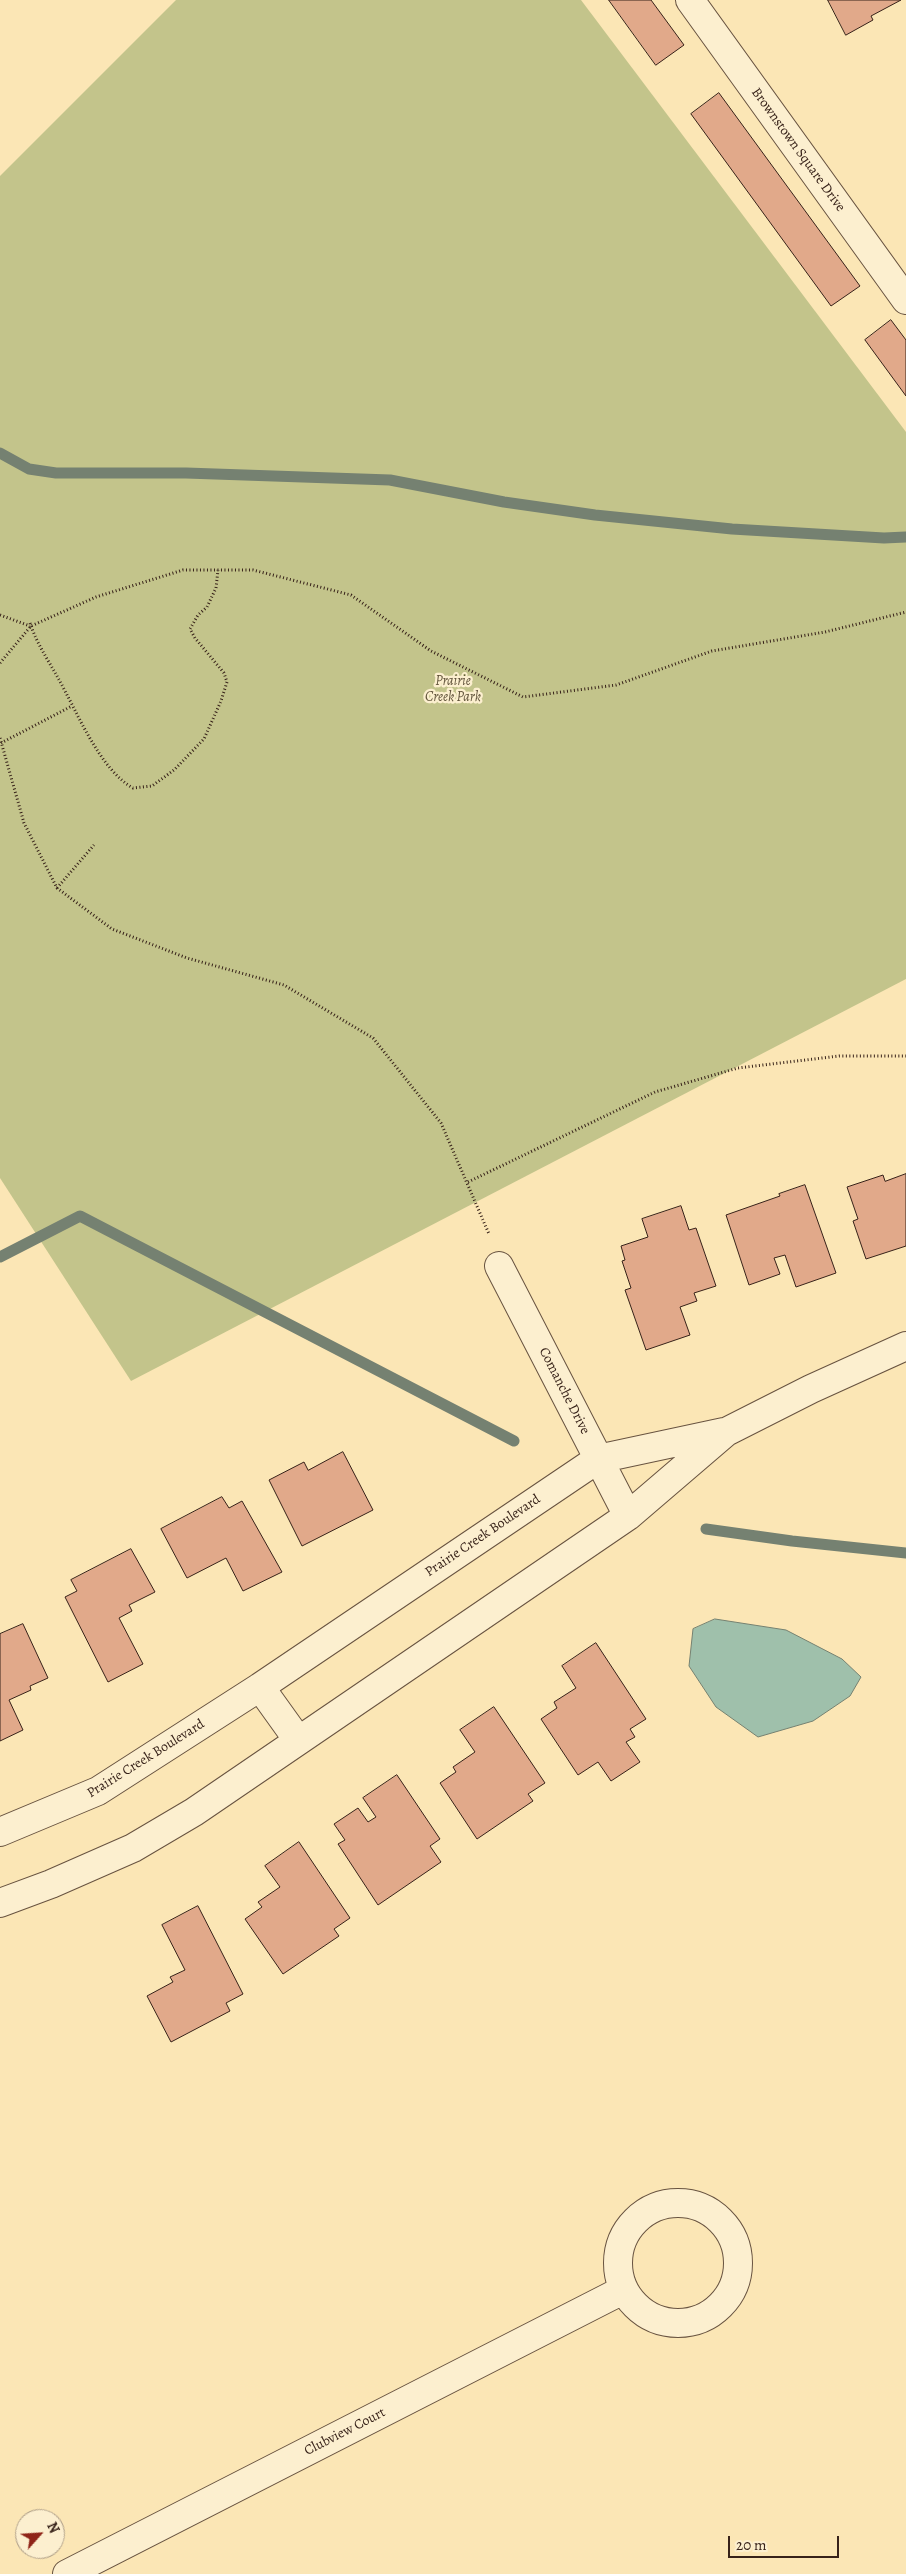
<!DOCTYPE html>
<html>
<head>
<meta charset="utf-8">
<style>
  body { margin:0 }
  #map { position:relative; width:906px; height:2574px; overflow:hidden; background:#fbe6b5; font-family:Alegreya,serif }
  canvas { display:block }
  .north { position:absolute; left:15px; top:2509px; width:50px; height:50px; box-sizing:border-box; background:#fcefcf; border:1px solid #ad9d86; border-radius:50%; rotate:64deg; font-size:14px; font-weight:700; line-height:20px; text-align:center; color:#372219 }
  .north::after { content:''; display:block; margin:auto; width:18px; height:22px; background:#8f2418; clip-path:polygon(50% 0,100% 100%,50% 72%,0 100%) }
  .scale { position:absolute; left:728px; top:2536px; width:111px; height:22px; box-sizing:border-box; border:2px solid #372219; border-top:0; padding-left:6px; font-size:15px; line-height:18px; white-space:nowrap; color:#372219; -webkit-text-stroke:4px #fcefcf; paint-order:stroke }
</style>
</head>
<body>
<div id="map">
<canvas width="906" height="2574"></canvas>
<div class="north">N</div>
<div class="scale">20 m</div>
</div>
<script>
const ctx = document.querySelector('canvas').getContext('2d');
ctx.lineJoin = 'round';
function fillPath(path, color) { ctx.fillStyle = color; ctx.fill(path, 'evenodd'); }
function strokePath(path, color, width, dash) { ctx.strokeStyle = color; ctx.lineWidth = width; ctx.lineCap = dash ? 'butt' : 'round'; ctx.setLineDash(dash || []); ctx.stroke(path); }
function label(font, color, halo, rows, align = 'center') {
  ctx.font = font + ' Alegreya,serif'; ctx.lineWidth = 4.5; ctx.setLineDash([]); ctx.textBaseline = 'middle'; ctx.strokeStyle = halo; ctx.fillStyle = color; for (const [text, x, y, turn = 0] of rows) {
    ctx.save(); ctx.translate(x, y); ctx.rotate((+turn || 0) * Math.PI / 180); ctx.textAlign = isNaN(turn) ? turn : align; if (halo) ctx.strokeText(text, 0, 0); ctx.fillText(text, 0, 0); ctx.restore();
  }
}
const green = new Path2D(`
  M176 0H581L906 432V979L131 1381 0 1178V176Z`);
const water = new Path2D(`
  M715 1619 786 1630 842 1659 861 1677 850 1696 813 1721 758 1737 716 1707 689 1666 693 1629Z`);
const stream = new Path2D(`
  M0 453 29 469 56 473H186L390 480 504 502 595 515 732 529 884 538 906 537
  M0 1257 80 1216 514 1441
  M706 1529 792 1541 906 1553`);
const building = new Path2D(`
  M609 0H651L684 45 656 65Z
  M828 0H901L871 16 873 20 846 35Z
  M719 93 860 286 831 306 691 114Z
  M891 320 906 340V396L865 340Z
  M906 1174V1246L866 1259 853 1221 858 1219 847 1187 883 1175 885 1181Z
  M805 1185 836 1273 796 1287 785 1255 774 1258 780 1274 749 1285 726 1215 780 1196 779 1194Z
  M681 1206 689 1230 696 1228 716 1286 694 1293 697 1301 680 1307 690 1335 646 1350 625 1290 631 1288 622 1261 625 1260 621 1246 648 1237 642 1219Z
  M343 1452 373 1510 302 1546 269 1480 304 1462 308 1470Z
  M222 1497 229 1508 242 1501 282 1572 243 1591 226 1558 187 1578 161 1529Z
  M131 1549 155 1592 129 1605 132 1611 119 1618 143 1664 108 1682 65 1597 77 1591 71 1580Z
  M23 1624 48 1678 30 1686 31 1690 9 1700 23 1730 0 1741V1634Z
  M596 1643 646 1719 630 1729 635 1737 626 1742 640 1762 611 1781 598 1762 578 1775 541 1719 557 1708 554 1702 576 1688 562 1666Z
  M494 1707 545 1783 528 1794 533 1801 477 1839 440 1783 456 1772 453 1767 475 1752 460 1730Z
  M397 1775 440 1839 430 1846 441 1862 378 1905 338 1844 345 1840 334 1824 358 1808 368 1822 376 1817 363 1798Z
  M299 1842 350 1918 334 1929 339 1936 283 1974 245 1919 262 1907 258 1902 280 1887 265 1866Z
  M198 1906 243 1994 226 2003 230 2011 171 2042 147 1996 173 1982 170 1977 185 1970 162 1925Z`);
const path = new Path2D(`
  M0 615 30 626
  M30 623C36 642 48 660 58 678 77 711 99 769 133 788L152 786 174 770 204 739 221 701 227 682 224 673 195 638 190 629 198 615 207 607 216 588 218 570
  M0 663 31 626 96 597 183 570H253L351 595 431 651 523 697 616 685 712 651 825 632 906 612
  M0 738 24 823 57 888 112 929 187 958 284 985 373 1038 441 1123 489 1234
  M1 743 72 706
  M57 888 94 845
  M468 1182 655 1092 738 1068 839 1056H906`);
const minor = new Path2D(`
  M690 0 906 300
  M499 1266 628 1516
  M260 1687 298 1740
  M0 1832 98 1791 260 1687 598 1459 724 1432
  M0 1903 51 1884 133 1848 194 1812 628 1516 726 1432 811 1389 906 1346
  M618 2263a60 60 0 1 1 120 0a60 60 0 1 1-120 0Z
  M67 2574 623 2290`);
const streetNames = [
  ["Brownstown Square Drive",798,150,54],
  ["Comanche Drive",564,1391,63],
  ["Prairie Creek Boulevard",483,1536,-34],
  ["Prairie Creek Boulevard",146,1759,-32],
  ["Clubview Court",345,2432,-27]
];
const parkNames = [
  ["Prairie",453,682],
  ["Creek Park",453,698]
];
fillPath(green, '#c3c48b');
fillPath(water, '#9fc0ab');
strokePath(water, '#758171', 1);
strokePath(stream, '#758171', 11);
fillPath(building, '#e1a98a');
strokePath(building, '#372219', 1);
strokePath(minor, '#685340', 30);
strokePath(path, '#372219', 3, [1, 2.5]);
strokePath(minor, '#fcefcf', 28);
label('14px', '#372219', '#fcefcf', streetNames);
label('italic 14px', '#61533b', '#fcefcf', parkNames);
</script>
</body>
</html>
